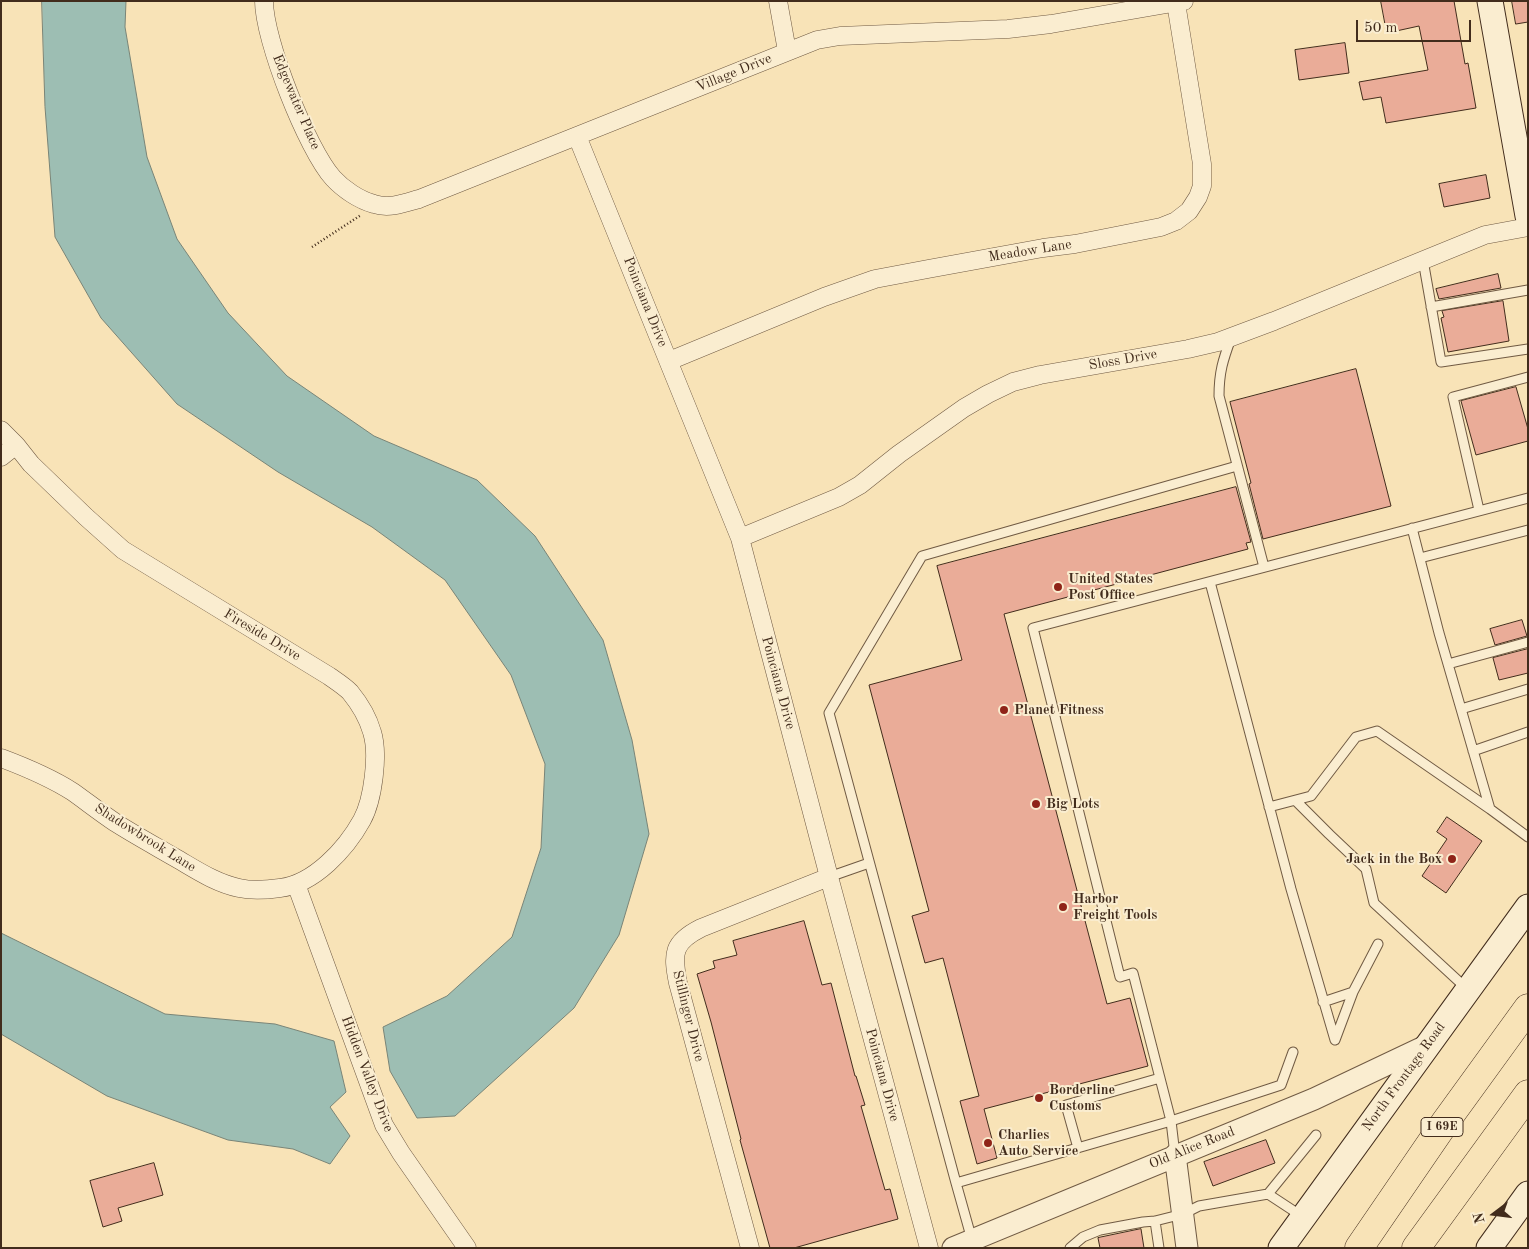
<!DOCTYPE html>
<html>
<head>
<meta charset="utf-8">
<style>
  body { margin:0 }
  #map { position:relative; width:1529px; height:1249px; overflow:hidden; background:#f8e3b7; font-family:"Old Standard TT",serif }
  canvas { display:block }
  .frame { position:absolute; inset:0; border:2px solid #422c1c; pointer-events:none }
  .north { position:absolute; left:1469px; top:1189px; width:50px; height:50px; -webkit-text-stroke:4px #faedd0; paint-order:stroke; rotate:255deg; font-size:14px; font-weight:700; line-height:20px; text-align:center; color:#422c1c }
  .north::after { content:''; display:block; margin:auto; width:18px; height:22px; background:#422c1c; clip-path:polygon(50% 0,100% 100%,50% 72%,0 100%) }
  .scale { position:absolute; left:1356px; top:20px; width:115px; height:22px; box-sizing:border-box; border:2px solid #422c1c; border-top:0; padding-left:6px; font-size:15px; line-height:18px; white-space:nowrap; color:#422c1c; -webkit-text-stroke:4px #faedd0; paint-order:stroke }
</style>
</head>
<body>
<div id="map">
<canvas width="1529" height="1249"></canvas>
<div class="frame"></div>
<div class="north">N</div>
<div class="scale">50 m</div>
</div>
<script>
const ctx = document.querySelector('canvas').getContext('2d');
ctx.lineJoin = 'round';
function fillPath(path, color) { ctx.fillStyle = color; ctx.fill(path, 'evenodd'); }
function strokePath(path, color, width, dash) { ctx.strokeStyle = color; ctx.lineWidth = width; ctx.lineCap = dash ? 'butt' : 'round'; ctx.setLineDash(dash || []); ctx.stroke(path); }
function label(font, color, halo, rows, align = 'center') {
  ctx.font = font + ' "Old Standard TT",serif'; ctx.lineWidth = 4; ctx.setLineDash([]); ctx.textBaseline = 'middle'; ctx.strokeStyle = halo; ctx.fillStyle = color; for (const [text, x, y, turn = 0] of rows) {
    ctx.save(); ctx.translate(x, y); ctx.rotate((+turn || 0) * Math.PI / 180); ctx.textAlign = isNaN(turn) ? turn : align; if (halo) ctx.strokeText(text, 0, 0); ctx.fillText(text, 0, 0); ctx.restore();
  }
}
const water = new Path2D(`
  M42 1H126L125 27 147 157 177 239 228 313 287 376 374 436 477 480 535 536 603 640 632 740 649 834 619 935 574 1008 455 1116 417 1118 390 1071 383 1027 447 996 512 937 541 848 545 764 511 675 445 580 372 527 278 472 177 404 101 318 55 237 45 107Z
  M1 933 165 1014 275 1024 334 1041 346 1092 330 1107 350 1136 330 1164 293 1149 228 1140 107 1096 1 1034Z`);
const building = new Path2D(`
  M1381 1H1454L1465 64 1468 63 1476 108 1386 123 1381 97 1363 100 1359 82 1428 70 1419 26 1387 33Z
  M1512 1H1528V22L1516 24Z
  M1345 43 1349 73 1299 80 1295 50Z
  M1486 175 1490 198 1444 207 1439 184Z
  M1498 274 1501 288 1439 299 1436 289Z
  M1503 301 1509 341 1448 352 1441 318 1444 317 1442 311Z
  M1356 369 1391 506 1263 539 1249 484 1251 483 1230 402Z
  M1516 387 1528 429V441L1476 455 1461 401Z
  M1236 487 1251 542 1246 543 1248 549 1004 614 1107 1004 1130 998 1148 1066 984 1109 997 1158 977 1164 960 1101 979 1096 943 958 925 963 912 916 929 911 869 685 962 660 937 566Z
  M1522 620 1527 636 1495 645 1490 629Z
  M1528 649V673L1499 680 1493 658Z
  M1447 817 1482 841 1446 893 1422 876 1447 839 1437 832Z
  M804 921 822 985 831 983 855 1076H856L865 1105 861 1106 885 1190 890 1189 898 1219 794 1248H770L740 1140 741 1139 711 1022 697 974 715 968 713 961 737 955 733 941Z
  M1266 1140 1275 1163 1213 1186 1204 1162Z
  M154 1163 163 1195 118 1208 122 1221 103 1227 90 1181Z
  M1141 1229 1144 1248H1100L1098 1238Z`);
const path = new Path2D(`
  M312 247 361 215`);
const service = new Path2D(`
  M1423 260 1441 362 1528 349
  M1431 307 1528 290
  M1231 338C1223 360 1219 372 1219 396L1264 567
  M1479 510 1453 397 1528 377
  M1412 528 1439 633 1490 809 1528 837
  M1420 558 1528 530
  M1210 582 1291 889 1335 1040
  M1448 664 1528 642
  M1461 709 1528 689
  M1473 751 1528 732
  M1296 801 1329 834 1366 869 1374 903 1466 988
  M1269 807 1311 796 1356 737 1377 731 1490 809
  M829 877 869 863
  M1323 1002 1353 992 1378 944
  M1335 1040 1353 992
  M1078 1148 1066 1105 1160 1078
  M1175 1155 1171 1121 1133 973 1120 977 1033 628 1528 498
  M956 1183 829 713 922 556 1237 466
  M1268 1194 1316 1135
  M1155 1221 1159 1248
  M972 1240 956 1183 1171 1121 1281 1085 1293 1052
  M1070 1248 1083 1237 1100 1230 1143 1222 1155 1221 1183 1214 1199 1206 1268 1194 1303 1217`);
const minor = new Path2D(`
  M264 1C264 40 307 149 333 178 343 189 359 200 374 204 389 209 405 203 419 199L817 40 840 36 1008 29 1051 24 1184 1
  M778 1 787 51
  M577 136 740 538 829 877 929 1248
  M669 361 824 297 875 279 928 269 1043 248 1075 244 1161 227 1176 221 1189 211 1198 197 1202 186V164L1176 3
  M1 430 16 445 31 464 86 517 123 550 329 676C336 681 344 686 350 692 359 703 368 718 372 732 379 754 373 800 362 820 346 849 314 884 280 888 266 890 252 891 239 888 215 883 195 869 174 857 155 846 135 835 116 823 101 813 87 802 73 792 51 778 25 767 1 758
  M1 457 16 445
  M740 538 839 497 860 485 899 454 964 408 988 394 1013 382 1040 375 1188 349 1218 342 1274 321 1485 235 1528 227
  M296 884 384 1125 401 1153 467 1248
  M750 1248 678 983C672 953 673 942 701 928L829 877`);
const tertiary = new Path2D(`
  M1175 1155 1187 1248
  M953 1248 1314 1099 1428 1045`);
const secondary = new Path2D(`
  M1490 1 1528 216
  M1281 1248 1528 907
  M1489 1248 1528 1194`);
const motorway = new Path2D(`
  M1359 1248 1446 1121 1528 1008
  M1416 1248 1528 1094`);
const markers = [
  [1058,587,5,"#8f2418"],
  [1004,710,5,"#8f2418"],
  [1036,804,5,"#8f2418"],
  [1452,859,5,"#8f2418"],
  [1063,907,5,"#8f2418"],
  [1039,1098,5,"#8f2418"],
  [988,1143,5,"#8f2418"]
];
const shields = [
  [1442,1127,42]
];
const shieldNames = [
  ["I 69E",1442,1127]
];
const streetNames = [
  ["Village Drive",734,73,-22],
  ["Edgewater Place",296,102,67],
  ["Meadow Lane",1030,251,-9],
  ["Poinciana Drive",645,302,68],
  ["Sloss Drive",1123,360,-10],
  ["Fireside Drive",262,635,31],
  ["Poinciana Drive",778,683,75],
  ["Shadowbrook Lane",145,838,32],
  ["Stillinger Drive",688,1016,76],
  ["Hidden Valley Drive",367,1074,69],
  ["Poinciana Drive",882,1075,75],
  ["North Frontage Road",1404,1077,-54],
  ["Old Alice Road",1192,1148,-22]
];
const poiNames = [
  ["United States",1068,579],
  ["Post Office",1068,595],
  ["Planet Fitness",1014,710],
  ["Big Lots",1046,804],
  ["Jack in the Box",1442,859,"right"],
  ["Harbor",1073,899],
  ["Freight Tools",1073,915],
  ["Borderline",1049,1090],
  ["Customs",1049,1106],
  ["Charlies",998,1135],
  ["Auto Service",998,1151]
];
fillPath(water, '#9dbeb3');
strokePath(water, '#798477', 1);
fillPath(building, '#eaac98');
strokePath(building, '#422c1c', 1);
strokePath(service, '#705a43', 11);
strokePath(minor, '#705a43', 19);
strokePath(tertiary, '#705a43', 23);
strokePath(secondary, '#422c1c', 27);
strokePath(motorway, '#422c1c', 29);
strokePath(path, '#422c1c', 2.5, [1, 2.5]);
strokePath(service, '#faedd0', 9);
strokePath(minor, '#faedd0', 18);
strokePath(tertiary, '#faedd0', 21);
strokePath(secondary, '#faedd0', 25);
strokePath(motorway, '#f8e3b7', 28);
for (const [x, y, r, color] of markers) { const dot = new Path2D(); dot.arc(x, y, r, 0, 2 * Math.PI); ctx.fillStyle = color; ctx.fill(dot); strokePath(dot, '#faedd0', 2); }
for (const [x, y, w] of shields) { const box = new Path2D(); box.roundRect(x - w / 2, y - 9.5, w, 19, 4); ctx.fillStyle = '#faedd0'; ctx.fill(box); strokePath(box, '#422c1c', 1); }
label('bold 12px', '#422c1c', null, shieldNames);
label('14px', '#422c1c', '#faedd0', streetNames);
label('bold 14px', '#422c1c', '#faedd0', poiNames, 'left');
</script>
</body>
</html>
